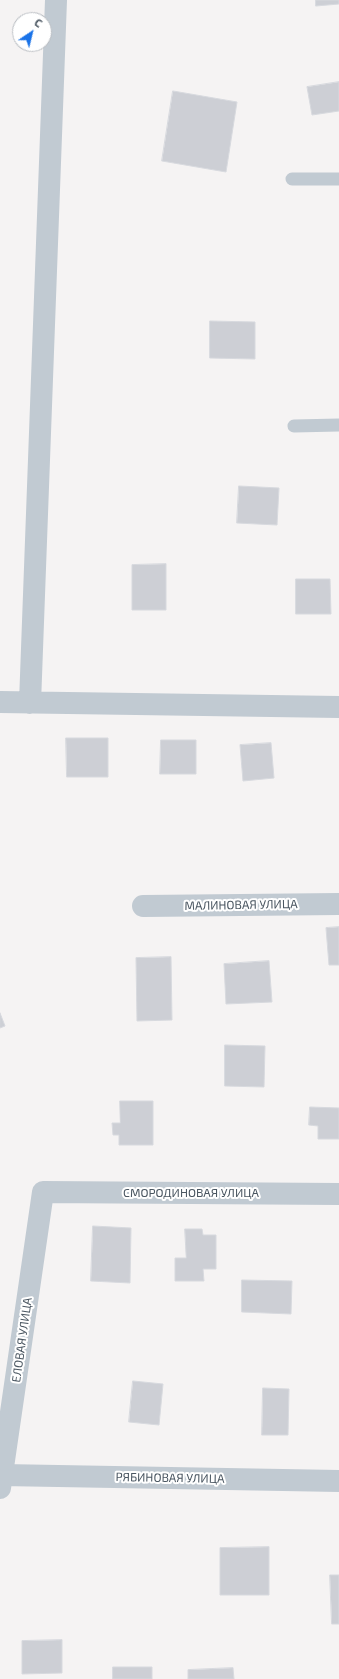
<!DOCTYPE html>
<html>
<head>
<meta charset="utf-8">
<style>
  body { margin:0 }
  #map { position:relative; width:339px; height:1679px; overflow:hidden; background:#f5f3f3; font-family:"Exo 2",sans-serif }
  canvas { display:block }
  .north { position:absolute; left:12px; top:12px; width:40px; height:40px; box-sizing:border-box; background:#fff; border:1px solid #b7bbc0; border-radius:50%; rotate:35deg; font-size:11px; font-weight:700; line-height:16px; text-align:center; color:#4a5661 }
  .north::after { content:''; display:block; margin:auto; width:14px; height:18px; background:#1a73e8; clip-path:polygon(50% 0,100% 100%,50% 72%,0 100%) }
</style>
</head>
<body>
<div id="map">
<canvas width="339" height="1679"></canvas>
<div class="north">С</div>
</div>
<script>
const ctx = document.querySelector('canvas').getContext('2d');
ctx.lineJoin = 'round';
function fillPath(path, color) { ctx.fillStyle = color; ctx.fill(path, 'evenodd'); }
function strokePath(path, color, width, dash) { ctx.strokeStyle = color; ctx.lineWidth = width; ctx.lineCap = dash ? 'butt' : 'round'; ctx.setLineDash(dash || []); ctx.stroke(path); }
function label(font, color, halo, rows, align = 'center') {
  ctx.font = font + ' "Exo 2",sans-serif'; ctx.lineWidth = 4; ctx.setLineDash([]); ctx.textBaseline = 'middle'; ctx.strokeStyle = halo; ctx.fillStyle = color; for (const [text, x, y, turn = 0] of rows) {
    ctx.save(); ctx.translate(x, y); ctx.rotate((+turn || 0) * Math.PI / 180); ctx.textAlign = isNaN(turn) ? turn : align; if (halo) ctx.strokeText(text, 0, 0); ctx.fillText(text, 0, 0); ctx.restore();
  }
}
const building = new Path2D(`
  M316 0H339V4L316 6Z
  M339 82V111L312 115 307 87Z
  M173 91 237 102 226 172 162 161Z
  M210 321 255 322V359L210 358Z
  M239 486 279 488 277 525 237 523Z
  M166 564V610H132V565Z
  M296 579H330L331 614H296Z
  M66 738H108V777H67Z
  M161 740H196V774H160Z
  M271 743 274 778 243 781 240 745Z
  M339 927V965H329L326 928Z
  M171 957 172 1020 137 1021 136 958Z
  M269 961 272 1002 226 1004 224 964Z
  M0 1013 5 1026 0 1028Z
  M225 1045 265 1046 264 1087 225 1086Z
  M120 1101H153V1145H119V1135H113L112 1123H120Z
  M310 1107 339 1108V1139H318V1126L309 1125Z
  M93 1226 131 1228 130 1283 91 1281Z
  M185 1229H202L203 1235H216V1269H203L204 1281H175V1258H186Z
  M242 1280 292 1281 291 1314 242 1312Z
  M133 1381 163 1384 159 1425 129 1422Z
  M263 1388 289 1389 288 1435H262Z
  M269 1547V1595H220V1548Z
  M330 1575H339V1624H332Z
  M62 1640V1673L22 1674V1641Z
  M113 1667H152V1679H113Z
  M233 1668 234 1679H188V1670Z`);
const service = new Path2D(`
  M292 179H339
  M294 426 339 425`);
const minor = new Path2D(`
  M0 702 339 707
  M30 703 56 0
  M143 906 339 904
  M2 1475 339 1481
  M0 1488 43 1192 339 1194`);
const streetNames = [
  ["МАЛИНОВАЯ УЛИЦА",241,905,-1],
  ["СМОРОДИНОВАЯ УЛИЦА",191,1193],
  ["ЕЛОВАЯ УЛИЦА",22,1340,-82],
  ["РЯБИНОВАЯ УЛИЦА",170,1478,1]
];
fillPath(building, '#cdcfd5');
strokePath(building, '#d7d9de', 1);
strokePath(service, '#c1cad2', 13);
strokePath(minor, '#c1cad2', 22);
label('12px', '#4a5661', '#fff', streetNames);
</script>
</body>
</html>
